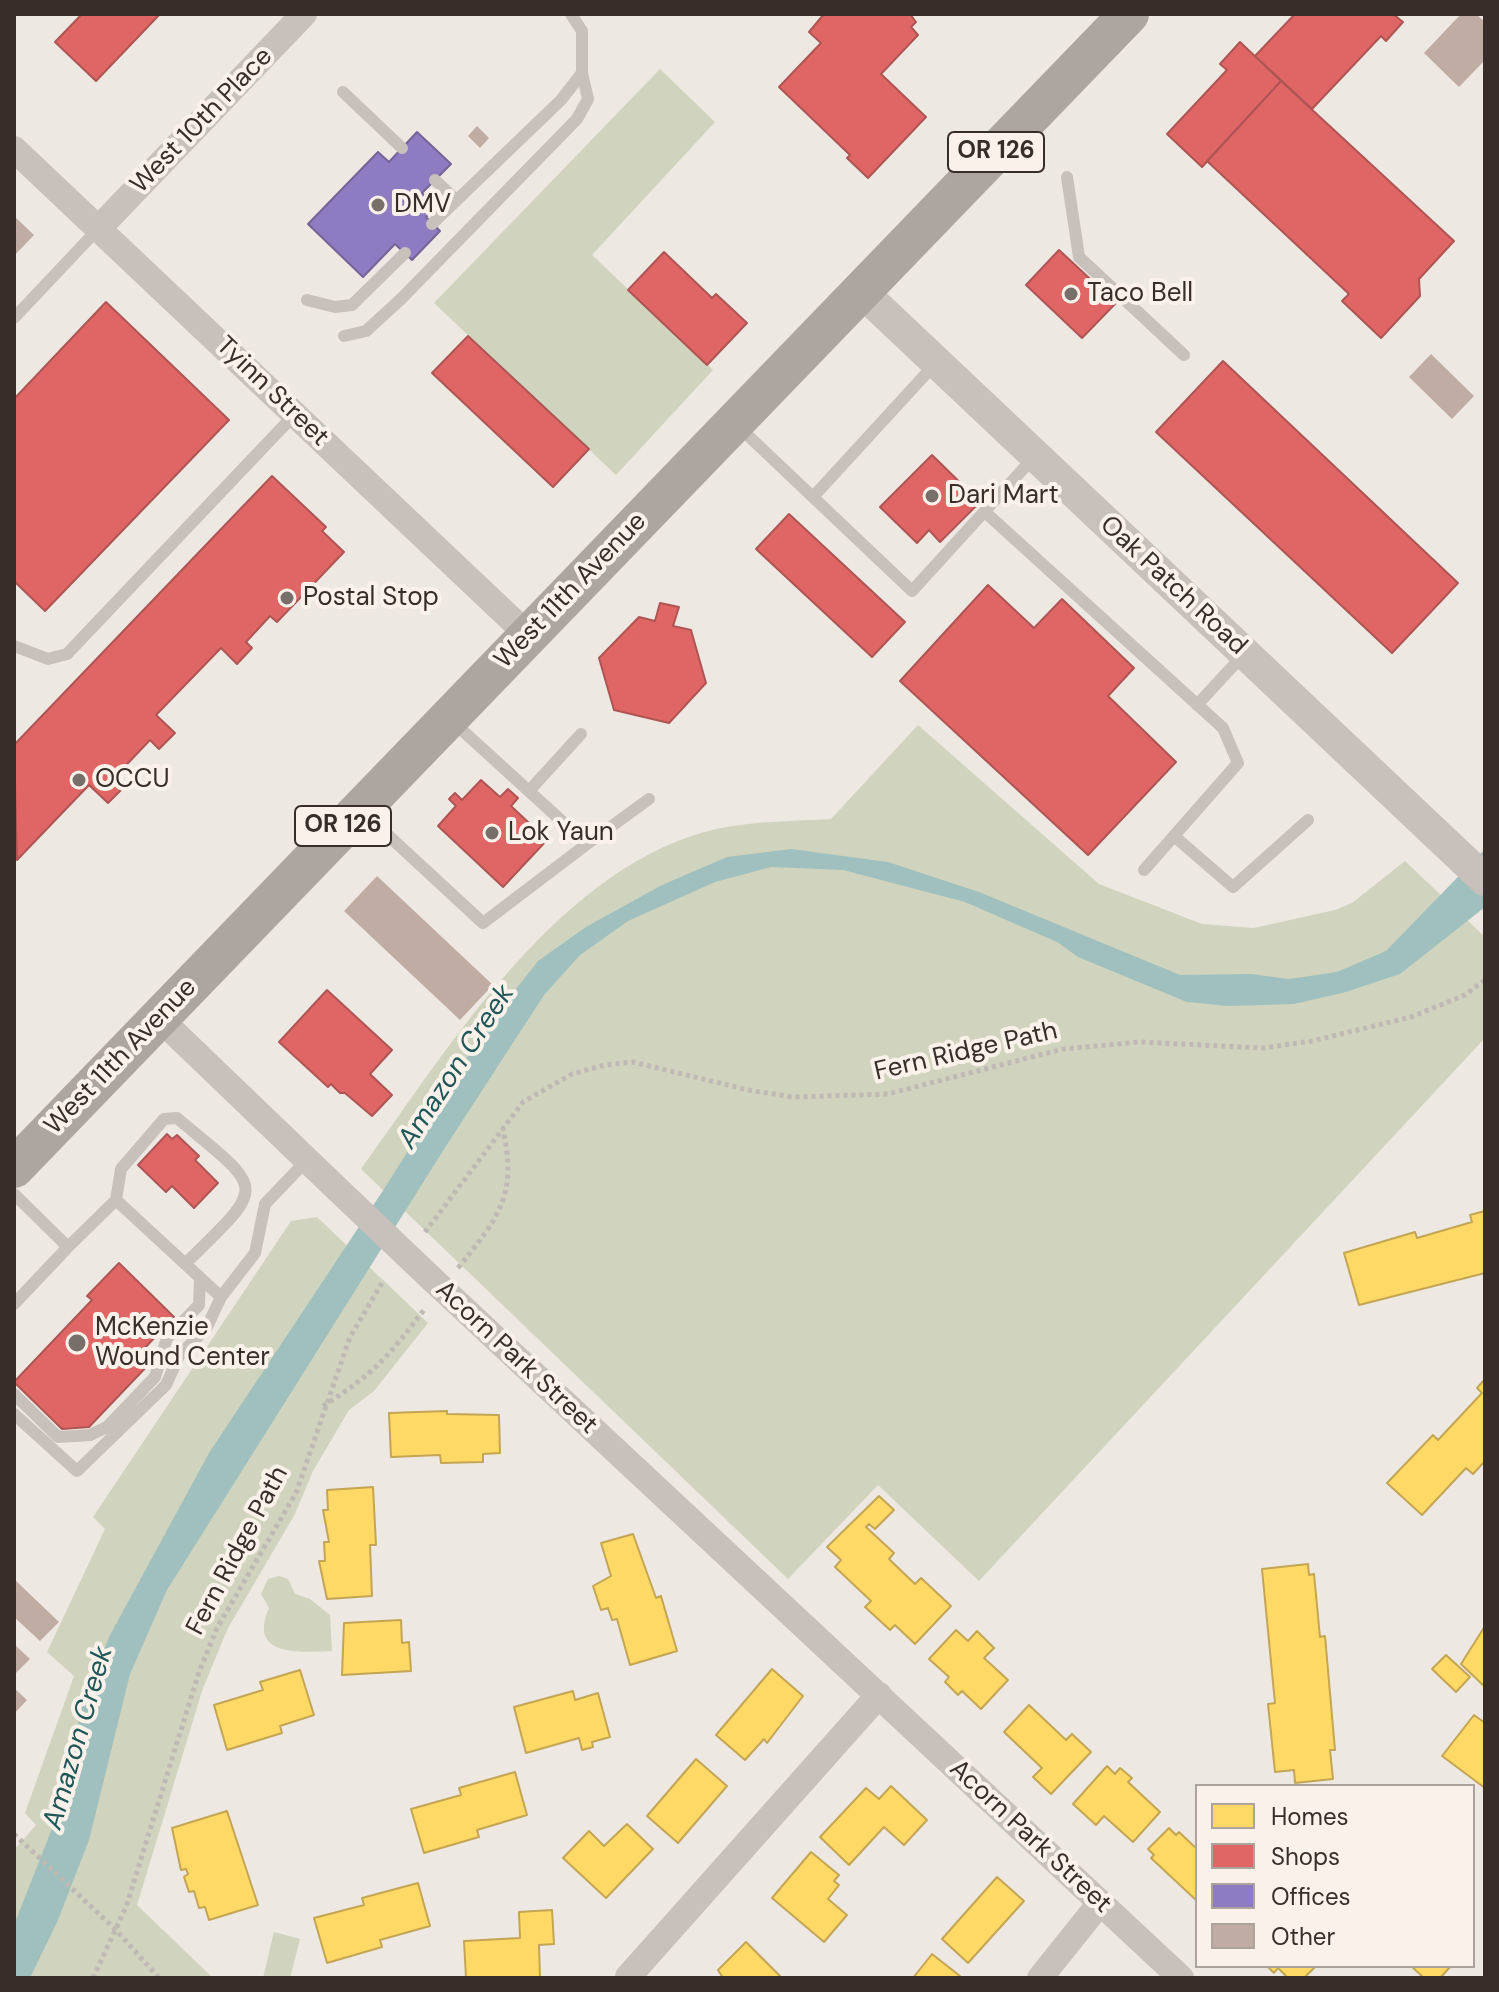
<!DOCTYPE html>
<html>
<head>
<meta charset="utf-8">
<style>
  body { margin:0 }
  #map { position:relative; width:1499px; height:1992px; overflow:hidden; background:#eee8e2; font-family:"DM Sans",sans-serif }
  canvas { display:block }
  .frame { position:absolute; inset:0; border:16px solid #382d29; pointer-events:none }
  .legend { position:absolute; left:1195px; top:1784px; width:280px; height:184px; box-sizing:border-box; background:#faf2ea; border:2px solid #aca39d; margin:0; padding:10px 14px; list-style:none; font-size:24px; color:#382d29 }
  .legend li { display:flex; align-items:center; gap:16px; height:40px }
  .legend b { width:40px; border:2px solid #aca39d }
</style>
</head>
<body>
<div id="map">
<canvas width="1499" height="1992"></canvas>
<div class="frame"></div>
<ul class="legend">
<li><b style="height:22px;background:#ffd966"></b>Homes</li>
<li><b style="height:22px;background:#e06666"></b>Shops</li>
<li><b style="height:22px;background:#8e7cc3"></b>Offices</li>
<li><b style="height:22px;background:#c1aca4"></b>Other</li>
</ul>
</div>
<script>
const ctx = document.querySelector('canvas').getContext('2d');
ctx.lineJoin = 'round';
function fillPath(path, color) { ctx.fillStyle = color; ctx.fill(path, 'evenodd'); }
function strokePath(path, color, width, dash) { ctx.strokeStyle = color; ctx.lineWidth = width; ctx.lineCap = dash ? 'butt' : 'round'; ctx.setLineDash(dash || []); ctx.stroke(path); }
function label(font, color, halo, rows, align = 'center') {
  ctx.font = font + ' "DM Sans",sans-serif'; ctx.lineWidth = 8; ctx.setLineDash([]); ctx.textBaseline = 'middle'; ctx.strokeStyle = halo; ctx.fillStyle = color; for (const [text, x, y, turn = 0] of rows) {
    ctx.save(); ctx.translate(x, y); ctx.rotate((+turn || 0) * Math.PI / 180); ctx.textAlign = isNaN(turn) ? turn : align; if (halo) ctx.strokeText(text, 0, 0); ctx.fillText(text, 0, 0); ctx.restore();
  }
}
const green = new Path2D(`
  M660 69 715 122 592 255 713 370 616 475 434 303Z
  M918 725 1099 884 1202 924 1254 928 1335 910 1352 903 1405 861 1485 937V1038L979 1581 878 1485 788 1579 361 1169C451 1045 561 862 721 828 757 821 794 821 831 819Z
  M317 1217 428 1323 374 1391 349 1410 313 1471 295 1514 227 1630 202 1691 137 1905 213 1978H14V1850L36 1825 25 1813 74 1676 47 1652 105 1529 93 1517 291 1221Z
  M279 1576 288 1579 295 1594 310 1599 330 1615 332 1651C302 1652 247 1658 269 1608L261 1594 268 1579Z
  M274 1932 300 1939 290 1978H263Z`);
const water = new Path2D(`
  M791 849 888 862 979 892 1180 975 1251 974 1289 979 1337 972 1386 951 1485 849V907L1400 974 1346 992 1294 1004 1228 1006 1187 1002 1078 957 1057 942 965 902 843 870 771 867 715 882 628 921 580 955 544 995 446 1146 167 1590 130 1674 89 1840 58 1920 30 1978H14V1925L57 1816 81 1711 109 1637 209 1453 386 1186 484 1030 538 961 586 927 662 885 727 857Z`);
const homes = new Path2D(`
  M1485 1211V1273L1359 1305 1344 1253 1415 1232 1417 1238 1472 1222 1470 1215Z
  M1485 1379V1461L1473 1474 1466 1468 1422 1515 1387 1483 1433 1435 1438 1440 1482 1393 1477 1388Z
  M447 1411V1414L499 1415 500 1453 483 1454V1462L441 1463 440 1455 391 1457 389 1413Z
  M373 1487 376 1545H370L372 1596 327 1599 319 1561H325L324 1542H329L323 1510H328L327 1490Z
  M879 1496 894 1510 875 1529 869 1524 866 1527 894 1553 889 1559 915 1584 921 1578 951 1606 915 1644 895 1625 890 1630 865 1607 871 1601 835 1567 841 1560 827 1547Z
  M633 1534 656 1598 661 1596 677 1651 630 1665 617 1619 612 1620 608 1608 601 1610 593 1586 611 1576 601 1543Z
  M1308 1564 1309 1575 1314 1574 1320 1637 1325 1636 1335 1750H1330L1333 1779 1295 1783 1294 1770 1275 1772 1268 1704 1275 1703 1262 1569Z
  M401 1620 402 1643 409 1642 411 1671 342 1675 344 1623Z
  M1485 1626V1687L1461 1664Z
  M956 1630 968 1641 977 1631 994 1648 984 1658 1008 1680 981 1709 962 1691 958 1695 945 1682 949 1677 929 1659Z
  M1446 1655 1470 1677 1456 1692 1432 1669Z
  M772 1669 803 1696 767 1743 764 1739 745 1760 716 1735Z
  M300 1670 314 1715 280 1726 282 1733 227 1750 214 1705 263 1690 260 1682Z
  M573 1691 575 1700 598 1693 610 1737 592 1742 593 1747 582 1750 579 1738 526 1753 514 1707Z
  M1029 1705 1066 1740 1072 1734 1091 1752 1051 1794 1033 1777 1042 1768 1004 1732Z
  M1474 1715 1485 1723V1788L1442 1756Z
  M696 1759 727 1786 678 1843 647 1816Z
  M1107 1766 1115 1774 1120 1768 1132 1778 1128 1782 1160 1812 1133 1842 1104 1816 1096 1825 1073 1804Z
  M515 1772 527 1815 477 1830 479 1837 424 1853 411 1809 461 1795 459 1788Z
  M891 1786 927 1820 904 1845 884 1827 849 1865 820 1837 866 1788 879 1799Z
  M227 1811 258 1905 209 1920 205 1907 199 1908 194 1891 189 1892 184 1877 188 1874 186 1869 181 1870 172 1828Z
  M627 1824 653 1849 606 1898 563 1858 589 1831 604 1846Z
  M1169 1828 1176 1835 1179 1832 1197 1849V1901L1151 1858 1154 1855 1148 1849Z
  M811 1852 839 1875 834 1881 839 1885 828 1899 847 1915 824 1942 772 1898Z
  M997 1877 1024 1901 968 1963 942 1939Z
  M418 1883 430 1926 380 1940 382 1947 327 1963 314 1918 364 1905 362 1898Z
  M552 1910 554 1944 539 1945 540 1978H466L464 1941 520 1938 519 1912Z
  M746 1942 780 1976 778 1978H723L718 1970Z
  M932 1954 960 1976 958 1978H913Z
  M1267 1966H1316L1304 1978H1288L1278 1968 1274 1973Z
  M1411 1966H1451L1440 1978H1424Z`);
const shops = new Path2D(`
  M82 14H160L96 81 55 42Z
  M824 14H910L916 22 911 27 918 35 881 74 926 117 868 178 847 158 850 155 779 87 821 43 809 32Z
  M1295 14H1393L1403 22 1386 41 1381 36 1312 109 1255 56Z
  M1240 42 1281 81 1202 167 1167 134 1227 70 1220 64Z
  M1281 81 1454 241 1419 279 1420 296 1381 338 1342 301 1349 294 1207 161Z
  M1059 250 1116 303 1082 338 1026 285Z
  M664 252 712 298 716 294 747 323 707 365 628 290Z
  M106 302 229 420 45 611 14 581V399Z
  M468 336 589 449 553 487 432 373Z
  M1223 361 1458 583 1392 653 1156 432Z
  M932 455 980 502 940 542 929 530 917 543 880 507Z
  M272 476 326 527 322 531 344 552 277 622 270 616 246 642 252 648 237 664 221 648 156 715 175 733 159 749 150 740 111 781 121 790 108 803 89 785 17 860 14 745Z
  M789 514 905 622 872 657 756 549Z
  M988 585 1034 628 1062 599 1134 668 1108 696 1176 762 1088 855 900 681Z
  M660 603 679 607 673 626 691 630 706 683 669 723 614 710 599 658 639 617 655 621Z
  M481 780 500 797 508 789 518 798 511 806 547 840 503 887 438 826 456 806 449 799 455 793 462 800Z
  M327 990 392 1050 370 1074 392 1095 372 1116 345 1093H340L331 1084 328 1087 279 1042Z
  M167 1134 172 1139 177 1135 199 1156 195 1160 218 1183 194 1208 172 1186 166 1192 138 1165Z
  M119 1263 174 1317 141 1352 151 1362 89 1427 62 1429 14 1382 92 1300 87 1296Z`);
const offices = new Path2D(`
  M417 132 451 164 422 193 436 207 426 217 440 231 412 260 395 244 363 277 308 224 378 152 389 162Z`);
const building = new Path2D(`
  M1461 14H1476L1485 22V60L1459 87 1424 53Z
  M477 126 489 138 480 148 468 136Z
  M14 216 34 235 14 256Z
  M1431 354 1474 396 1452 419 1409 377Z
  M377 876 493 985 460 1020 344 911Z
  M14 1579 59 1622 40 1641 14 1617Z
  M14 1644 30 1659 14 1675Z
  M14 1688 27 1700 14 1714Z`);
const path = new Path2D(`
  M425 1232 523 1102 572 1074 605 1065 633 1062 748 1090 792 1097 888 1094 1063 1049 1140 1042 1263 1048 1312 1041 1411 1017 1465 995 1485 980
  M458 1268C498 1218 518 1196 503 1130
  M323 1406C375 1373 390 1355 426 1307
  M14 1834 117 1931 159 1978
  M93 1978 126 1907 199 1672 217 1628 296 1493 350 1337 382 1283`);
const service = new Path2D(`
  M343 92 402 148
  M1067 177 1079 257 1184 355
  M435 180 456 200
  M432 224 561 100 582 73V31L571 14
  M307 300 335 307 352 305 405 253
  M14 318 99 228
  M344 336 366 331 401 299 577 119 588 99 582 73
  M739 427 912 591 1035 456
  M813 497 935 364
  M985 512 1223 728 1238 763 1144 870
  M14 646 48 659 67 654 295 414
  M1197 705 1244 654
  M529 791 581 734
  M365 814 483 923 587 844 452 721
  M1174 836 1233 887 1308 820
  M587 844 649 799
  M14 1194 68 1247 14 1304
  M116 1200 121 1169 164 1119 177 1118C265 1192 269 1182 185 1264
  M68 1247 116 1200 221 1297 255 1253 265 1204 307 1160
  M14 1394 58 1437 90 1435 107 1427 155 1377 167 1338 199 1305 200 1278
  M14 1414 77 1471 166 1385 179 1356 207 1327 221 1297`);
const minor = new Path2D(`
  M14 149 529 636
  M99 228 304 14
  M158 1017 333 1185
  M434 1281 1181 1978
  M628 1977 879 1695
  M1040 1978 1100 1903`);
const tertiary = new Path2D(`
  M861 291 1485 880`);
const primary = new Path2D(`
  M14 1168 1129 14`);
const minorBridge = new Path2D(`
  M333 1185 434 1281`);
const markers = [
  [378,205,8,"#786e6a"],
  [1071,294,8,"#786e6a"],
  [932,496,8,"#786e6a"],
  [287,598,8,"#786e6a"],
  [79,780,8,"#786e6a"],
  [492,833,8,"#786e6a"],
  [77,1343,10,"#786e6a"]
];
const shields = [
  [996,152,96],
  [343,826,96]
];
const shieldNames = [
  ["OR 126",996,152],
  ["OR 126",343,826]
];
const streetNames = [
  ["West 10th Place",202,121,-46],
  ["Tyinn Street",272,392,44],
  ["Oak Patch Road",1173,586,43],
  ["West 11th Avenue",571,591,-46],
  ["Fern Ridge Path",966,1052,-13],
  ["West 11th Avenue",121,1057,-46],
  ["Acorn Park Street",516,1358,43],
  ["Fern Ridge Path",238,1551,-62],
  ["Acorn Park Street",1030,1837,43]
];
const poiNames = [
  ["DMV",394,205],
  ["Taco Bell",1087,294],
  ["Dari Mart",948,496],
  ["Postal Stop",303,598],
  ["OCCU",95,780],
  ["Lok Yaun",508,833],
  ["McKenzie",95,1328],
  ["Wound Center",95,1358]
];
const waterNames = [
  ["Amazon Creek",457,1067,-57],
  ["Amazon Creek",79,1738,-74]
];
fillPath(green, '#d0d3bd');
fillPath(water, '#9fc0be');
fillPath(homes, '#ffd966');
strokePath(homes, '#c3a554', 2);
fillPath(shops, '#e06666');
strokePath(shops, '#ae5554', 2);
fillPath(offices, '#8e7cc3');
strokePath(offices, '#746495', 2);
fillPath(building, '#c1aca4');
strokePath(path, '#bfb9b4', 5, [4, 4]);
strokePath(service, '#c7c0bb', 12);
strokePath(minor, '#c7c0bb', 26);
strokePath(tertiary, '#c7c0bb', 32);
strokePath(primary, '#aca5a0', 40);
strokePath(minorBridge, '#c7c0bb', 26);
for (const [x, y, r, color] of markers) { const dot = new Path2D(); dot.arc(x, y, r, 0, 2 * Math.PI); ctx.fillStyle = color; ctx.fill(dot); strokePath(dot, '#faf2ea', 3); }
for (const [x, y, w] of shields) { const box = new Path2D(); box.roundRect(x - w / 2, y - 20, w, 40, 6); ctx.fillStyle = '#faf2ea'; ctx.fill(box); strokePath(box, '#382d29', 2); }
label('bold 24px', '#382d29', null, shieldNames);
label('26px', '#382d29', '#faf2ea', streetNames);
label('26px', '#382d29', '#faf2ea', poiNames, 'left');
label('italic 28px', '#1f5759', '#faf2ea', waterNames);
</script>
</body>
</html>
